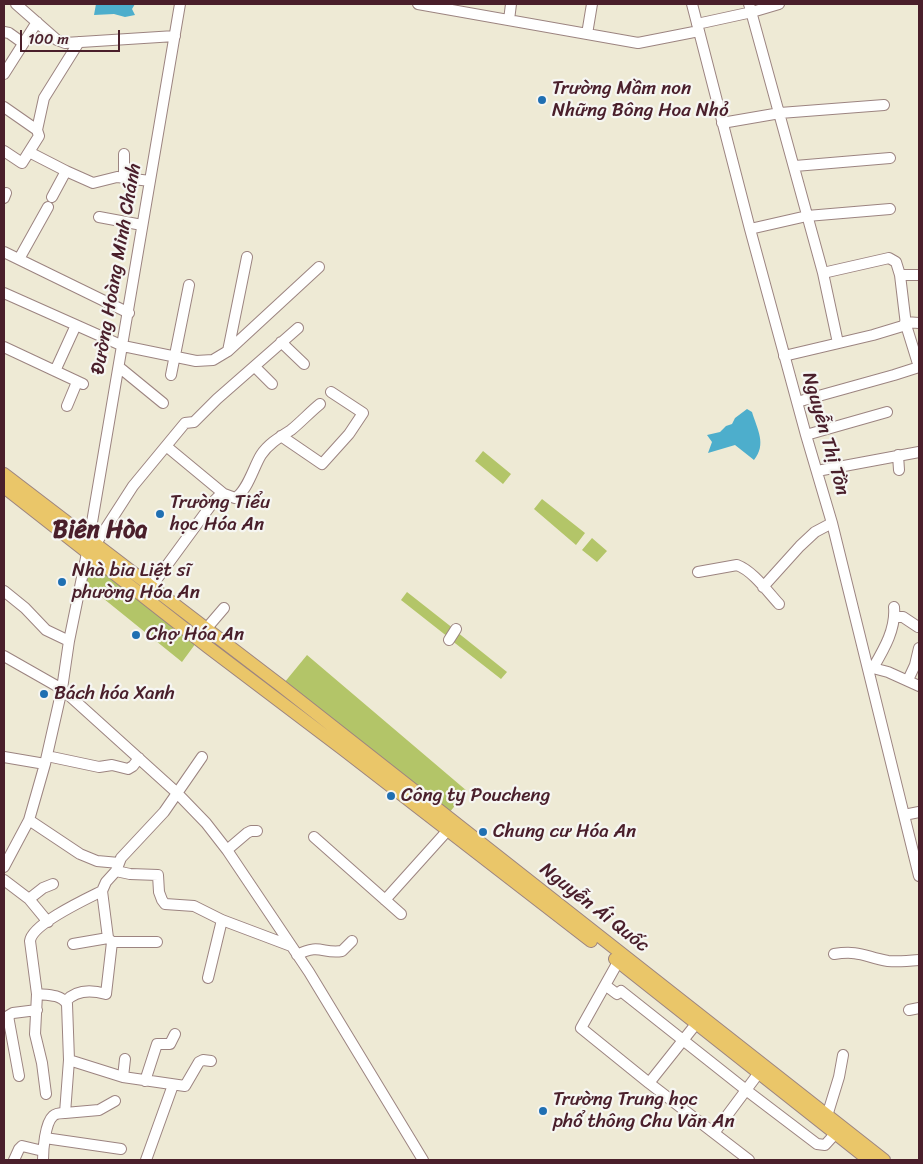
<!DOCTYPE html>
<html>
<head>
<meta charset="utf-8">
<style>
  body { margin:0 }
  #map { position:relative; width:923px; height:1164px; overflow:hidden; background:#eeead5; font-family:Sriracha,sans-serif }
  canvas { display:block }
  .frame { position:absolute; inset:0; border:5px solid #4a1f2b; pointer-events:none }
  .scale { position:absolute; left:20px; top:30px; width:100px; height:22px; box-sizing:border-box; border:2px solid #4a1f2b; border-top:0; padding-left:6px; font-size:15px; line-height:18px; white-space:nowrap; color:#4a1f2b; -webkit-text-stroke:4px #f6f6f2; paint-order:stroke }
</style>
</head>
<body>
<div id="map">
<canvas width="923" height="1164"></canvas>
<div class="frame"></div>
<div class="scale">100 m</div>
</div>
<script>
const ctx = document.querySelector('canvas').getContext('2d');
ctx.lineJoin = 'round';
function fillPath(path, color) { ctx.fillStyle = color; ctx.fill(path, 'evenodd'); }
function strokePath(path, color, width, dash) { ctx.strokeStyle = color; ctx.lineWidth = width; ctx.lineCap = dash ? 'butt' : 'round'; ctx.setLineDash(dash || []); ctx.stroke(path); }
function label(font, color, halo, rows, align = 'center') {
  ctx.font = font + ' Sriracha,sans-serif'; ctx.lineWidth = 4.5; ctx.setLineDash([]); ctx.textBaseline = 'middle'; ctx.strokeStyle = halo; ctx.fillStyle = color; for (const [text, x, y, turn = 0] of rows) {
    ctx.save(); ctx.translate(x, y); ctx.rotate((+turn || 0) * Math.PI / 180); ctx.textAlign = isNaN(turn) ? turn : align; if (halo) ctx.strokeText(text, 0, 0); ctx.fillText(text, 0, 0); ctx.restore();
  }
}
const green = new Path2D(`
  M483 451 511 474 503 484 475 461Z
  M542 499 585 533 576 545 534 509Z
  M592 538 607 551 597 562 582 550Z
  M88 559 196 643 182 662 83 582Z
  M407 592 454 629 448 637 401 600Z
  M457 632 507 672 501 679 451 640Z
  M307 655 467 791 449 813 284 683Z`);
const water = new Path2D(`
  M96 4H135L132 9 135 15 125 17 114 14 94 15Z
  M747 409 752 412C757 429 767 444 754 460L735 445 708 453 712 442 707 435 720 432 726 426 732 424 735 418Z`);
const minor = new Path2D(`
  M16 4 57 40 65 43 175 36
  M418 4 638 43 699 31
  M692 4 750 229 806 435 832 523 919 876
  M749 4 823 273 838 343
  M509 20 511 4
  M697 24 752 12 779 4
  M4 32 9 33 23 43
  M587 34 592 4
  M4 74 37 22
  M4 107 37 130 39 136 22 163 4 151
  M722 123 780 113 884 105
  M37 130 44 98 79 42
  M29 152 66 171 93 183 117 177 150 181
  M795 166 890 158
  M124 178V154
  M52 197 66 171
  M4 198 6 193
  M99 217 142 225
  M750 229 807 216 890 209
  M4 252 129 313
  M19 259 48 207
  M823 273 889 258 896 262 900 275 906 325 919 367
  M900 275H919
  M4 293 123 346 196 361 213 360 228 351 319 267
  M905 322 919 323
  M281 342 304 364
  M4 347 83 384
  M228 351 247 257
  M784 356 873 335 906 325
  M119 367 163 403
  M255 367 272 384
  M55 371 76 325
  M171 375 189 285
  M797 402 894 375 919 367
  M67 406 77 382
  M806 435 887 412
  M281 436 322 464 349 434 363 413 331 392
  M166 446 224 494 235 498C247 492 254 466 261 455 268 444 280 437 291 430 301 422 310 412 320 404
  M898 455 899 470
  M817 471 919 452
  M89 540 180 4
  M95 545 133 486 185 423 194 422 217 399 298 328
  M698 572 737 565C753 571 767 591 779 604
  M151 587 214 501 220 495 224 494
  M763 587 800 546 815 532 832 523
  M4 591 25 608 46 630 69 641
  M894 617H903L918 627
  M206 629 224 608
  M449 640 456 629
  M4 656 62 689 176 792 206 823 227 850 309 972 423 1160
  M869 667 888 672 919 686
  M873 668C884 649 896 629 894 607
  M908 680 915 665 919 648
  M47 756 99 767 112 765 128 769 133 766 139 758
  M4 757 45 764
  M202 757 164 812 121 858 116 871 106 882 102 891C86 899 32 924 30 941L37 994C47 995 61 994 67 1004L69 1060 123 1077 185 1086 199 1062 203 1060 211 1061
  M904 815 919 812
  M29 820 80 854 97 861 119 863
  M314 837 401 914
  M227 850 247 833 251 831H257
  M4 867 29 820 45 764 62 689 69 641 87 553
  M116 871 130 874 158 875 159 892 162 900 165 904 194 906 222 920 291 946
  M4 880 29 899 48 922
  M102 891 108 938
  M29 899 43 888 53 884
  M385 900 448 830
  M73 944 108 938 112 942H157
  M834 954C860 950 865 957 888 961 898 962 909 961 919 960
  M297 955C320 943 322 954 342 951L352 941
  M618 962 581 1028 649 1083 749 1160
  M208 978 222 920
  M605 985 617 994 621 991 746 1090 817 1144 825 1145 835 1134
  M37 994 35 1034 42 1063 46 1094
  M66 1001C77 989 92 990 106 994L112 942
  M909 1010 919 1008
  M69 1060 65 1113 99 1110 115 1101
  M19 1076 8 1016 13 1013 37 1010
  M123 1077 125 1059
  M145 1081 157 1044H170L175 1034
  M649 1083 696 1024
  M827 1116 839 1077 843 1055
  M714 1133 758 1074
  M45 1138 121 1149
  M14 1160 19 1149 22 1146 43 1151
  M43 1160C43 1150 45 1123 53 1116 56 1113 61 1113 65 1113
  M146 1160 173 1085`);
const major = new Path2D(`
  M4 474 280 685 884 1160
  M4 487 208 647 344 750 591 941
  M615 959 869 1160`);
const markers = [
  [542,100,5,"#1f6fb2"],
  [160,514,5,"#1f6fb2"],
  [62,582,5,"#1f6fb2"],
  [136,635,5,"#1f6fb2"],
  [44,694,5,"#1f6fb2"],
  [391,796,5,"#1f6fb2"],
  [483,832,5,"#1f6fb2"],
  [543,1111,5,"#1f6fb2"]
];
const poiNames = [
  ["Trường Mầm non",552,89],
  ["Những Bông Hoa Nhỏ",552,111],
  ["Trường Tiểu",170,503],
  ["học Hóa An",170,525],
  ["Nhà bia Liệt sĩ",72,571],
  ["phường Hóa An",72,593],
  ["Chợ Hóa An",146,635],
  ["Bách hóa Xanh",54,694],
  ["Công ty Poucheng",401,796],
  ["Chung cư Hóa An",493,832],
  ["Trường Trung học",553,1100],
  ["phổ thông Chu Văn An",553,1122]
];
const streetNames = [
  ["Đường Hoàng Minh Chánh",117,269,-80],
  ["Nguyễn Thị Tồn",825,434,74],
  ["Nguyễn Ái Quốc",594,908,38]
];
const districtNames = [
  ["Biên Hòa",100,531]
];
fillPath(green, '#b3c568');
fillPath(water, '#4daecc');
strokePath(minor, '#9c8480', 12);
strokePath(major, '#9c8480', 14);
strokePath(minor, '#fff', 10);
strokePath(major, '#eac669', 12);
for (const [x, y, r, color] of markers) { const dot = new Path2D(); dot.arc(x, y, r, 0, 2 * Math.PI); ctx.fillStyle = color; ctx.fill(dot); strokePath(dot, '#f6f6f2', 2); }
label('19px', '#4a1f2b', '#f6f6f2', poiNames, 'left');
label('19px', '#4a1f2b', '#f6f6f2', streetNames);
label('bold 24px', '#4a1f2b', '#f6f6f2', districtNames);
</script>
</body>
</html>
